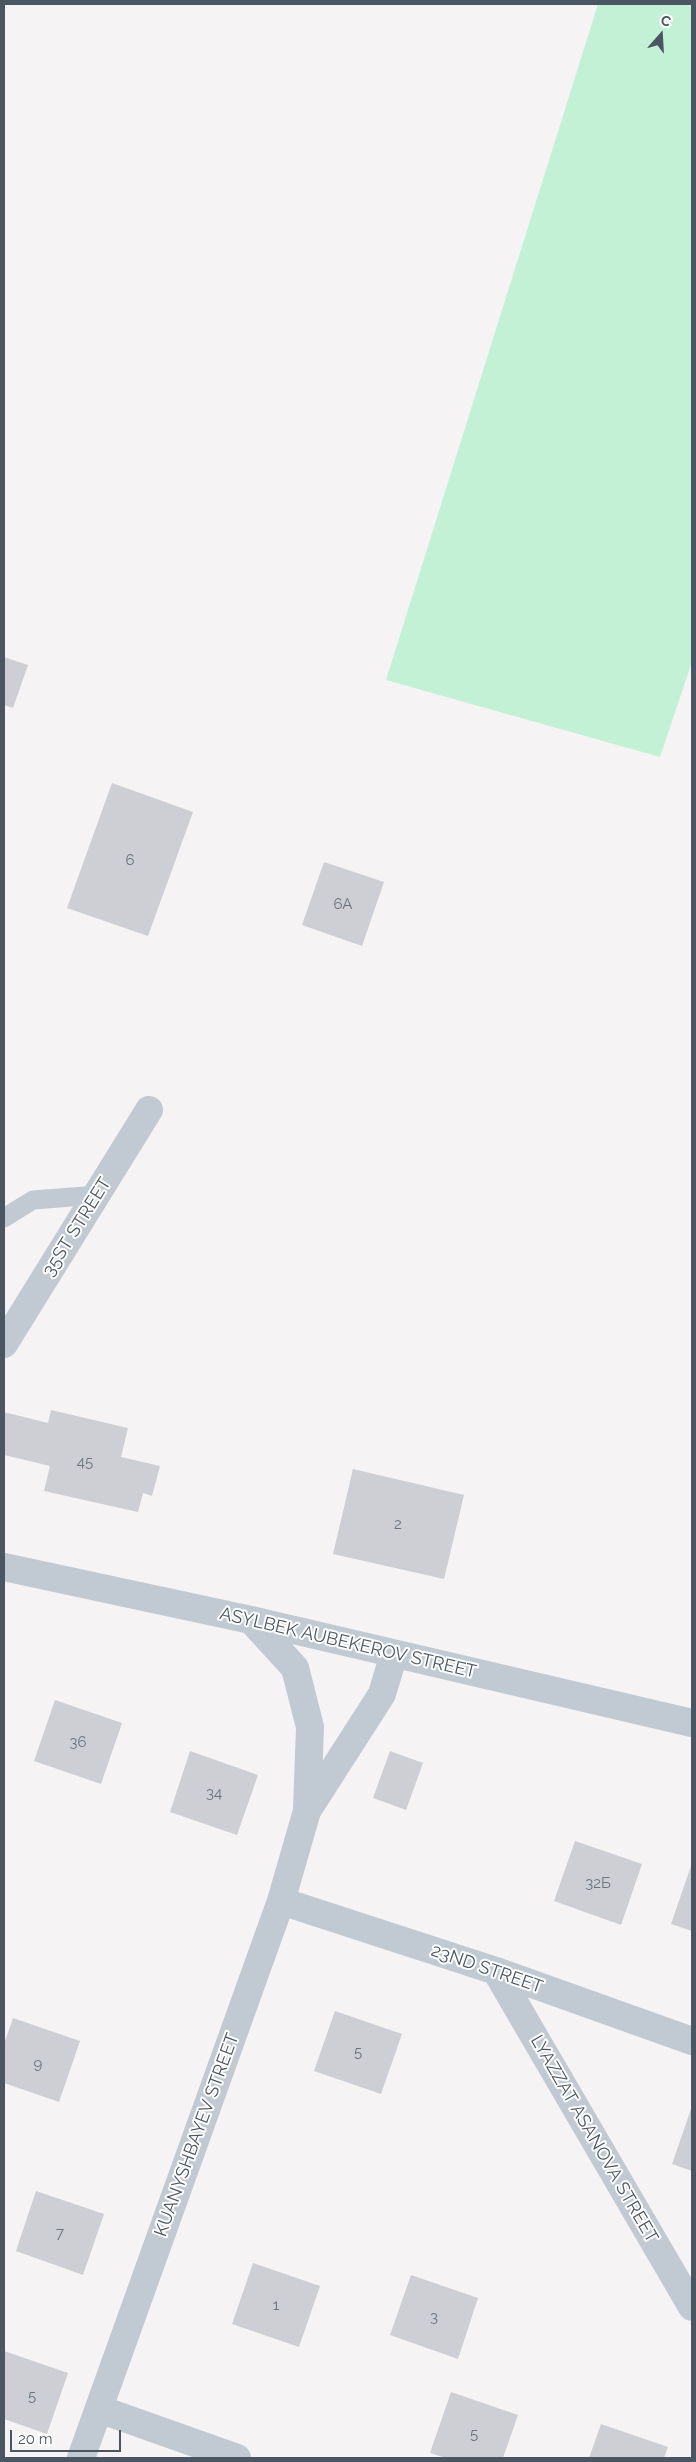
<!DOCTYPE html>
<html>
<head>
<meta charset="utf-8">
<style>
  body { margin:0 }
  #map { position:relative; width:696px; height:2462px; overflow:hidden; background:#f5f3f3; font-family:Raleway,sans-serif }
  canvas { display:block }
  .frame { position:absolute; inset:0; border:5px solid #4a5661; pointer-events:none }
  .north { position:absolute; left:636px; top:10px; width:50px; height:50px; -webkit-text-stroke:4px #fff; paint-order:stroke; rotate:19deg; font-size:14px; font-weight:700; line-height:20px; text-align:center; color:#4a5661 }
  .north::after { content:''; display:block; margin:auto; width:18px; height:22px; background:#4a5661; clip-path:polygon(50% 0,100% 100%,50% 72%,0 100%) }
  .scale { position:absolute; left:10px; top:2430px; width:111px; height:22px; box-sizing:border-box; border:2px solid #4a5661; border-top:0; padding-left:6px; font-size:15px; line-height:18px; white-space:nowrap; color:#4a5661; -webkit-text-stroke:4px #fff; paint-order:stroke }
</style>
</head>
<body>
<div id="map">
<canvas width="696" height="2462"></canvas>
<div class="frame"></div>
<div class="north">С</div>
<div class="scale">20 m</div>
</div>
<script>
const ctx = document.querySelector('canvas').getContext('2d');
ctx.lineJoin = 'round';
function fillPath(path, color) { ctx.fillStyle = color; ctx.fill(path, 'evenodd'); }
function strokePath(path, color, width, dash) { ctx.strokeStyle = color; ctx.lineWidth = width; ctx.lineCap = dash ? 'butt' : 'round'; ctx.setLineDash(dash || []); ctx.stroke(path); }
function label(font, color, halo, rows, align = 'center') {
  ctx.font = font + ' Raleway,sans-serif'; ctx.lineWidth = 4; ctx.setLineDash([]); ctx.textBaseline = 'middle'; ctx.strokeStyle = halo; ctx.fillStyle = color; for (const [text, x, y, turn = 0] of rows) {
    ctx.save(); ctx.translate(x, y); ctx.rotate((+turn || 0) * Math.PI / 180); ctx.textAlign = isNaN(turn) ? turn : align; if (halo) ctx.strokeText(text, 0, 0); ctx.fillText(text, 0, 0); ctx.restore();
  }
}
const green = new Path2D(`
  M598 4H692V662L660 757 386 680Z`);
const building = new Path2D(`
  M4 657 28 665 13 708 4 705Z
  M112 783 193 812 148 936 67 908Z
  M324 862 384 882 362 946 302 925Z
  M51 1410 128 1428 121 1457 160 1466 152 1496 143 1493 138 1512 44 1491 50 1466 4 1455V1412L48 1423Z
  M353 1469 464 1495 444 1579 333 1554Z
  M55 1700 122 1723 101 1784 34 1761Z
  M190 1751 258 1775 237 1835 170 1812Z
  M390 1751 423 1763 406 1810 373 1798Z
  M575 1841 642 1864 621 1925 554 1901Z
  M692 1863V1931L671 1924Z
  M335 2011 402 2034 381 2094 314 2071Z
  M13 2018 80 2041 59 2102 4 2083V2044Z
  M692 2106V2171L672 2164Z
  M36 2191 104 2214 83 2275 16 2251Z
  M253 2263 320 2286 299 2347 232 2324Z
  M411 2275 478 2298 458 2359 390 2335Z
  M4 2351 68 2373 47 2434 4 2419Z
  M451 2392 518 2415 503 2458H446L430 2453Z
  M601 2424 668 2447 664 2458H589Z`);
const service = new Path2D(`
  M4 1218 33 1200 98 1195`);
const minor = new Path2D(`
  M4 1344 149 1110
  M4 1567 251 1620 692 1723
  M251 1620 295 1668 310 1727 307 1809
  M281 1901 496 1971 692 2041
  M496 1971 692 2307
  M99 2409 237 2458
  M81 2458 281 1901 307 1811 382 1694 394 1654`);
const numberNames = [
  ["6",130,860],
  ["6А",343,904],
  ["45",85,1462],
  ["2",398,1524],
  ["36",78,1742],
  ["34",214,1793],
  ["32Б",598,1883],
  ["5",358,2052],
  ["9",38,2064],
  ["7",60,2233],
  ["1",276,2305],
  ["3",434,2317],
  ["5",32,2396],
  ["5",474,2434]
];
const streetNames = [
  ["35ST STREET",77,1227,-58],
  ["ASYLBEK AUBEKEROV STREET",348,1643,13],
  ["23ND STREET",487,1969,19],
  ["KUANYSHBAYEV STREET",197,2135,-70],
  ["LYAZZAT ASANOVA STREET",594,2139,60]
];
fillPath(green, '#c3f1d5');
fillPath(building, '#cdcfd5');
strokePath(service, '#c1cad2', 19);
strokePath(minor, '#c1cad2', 28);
label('15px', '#6b747e', null, numberNames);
label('18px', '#4a5661', '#fff', streetNames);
</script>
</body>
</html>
